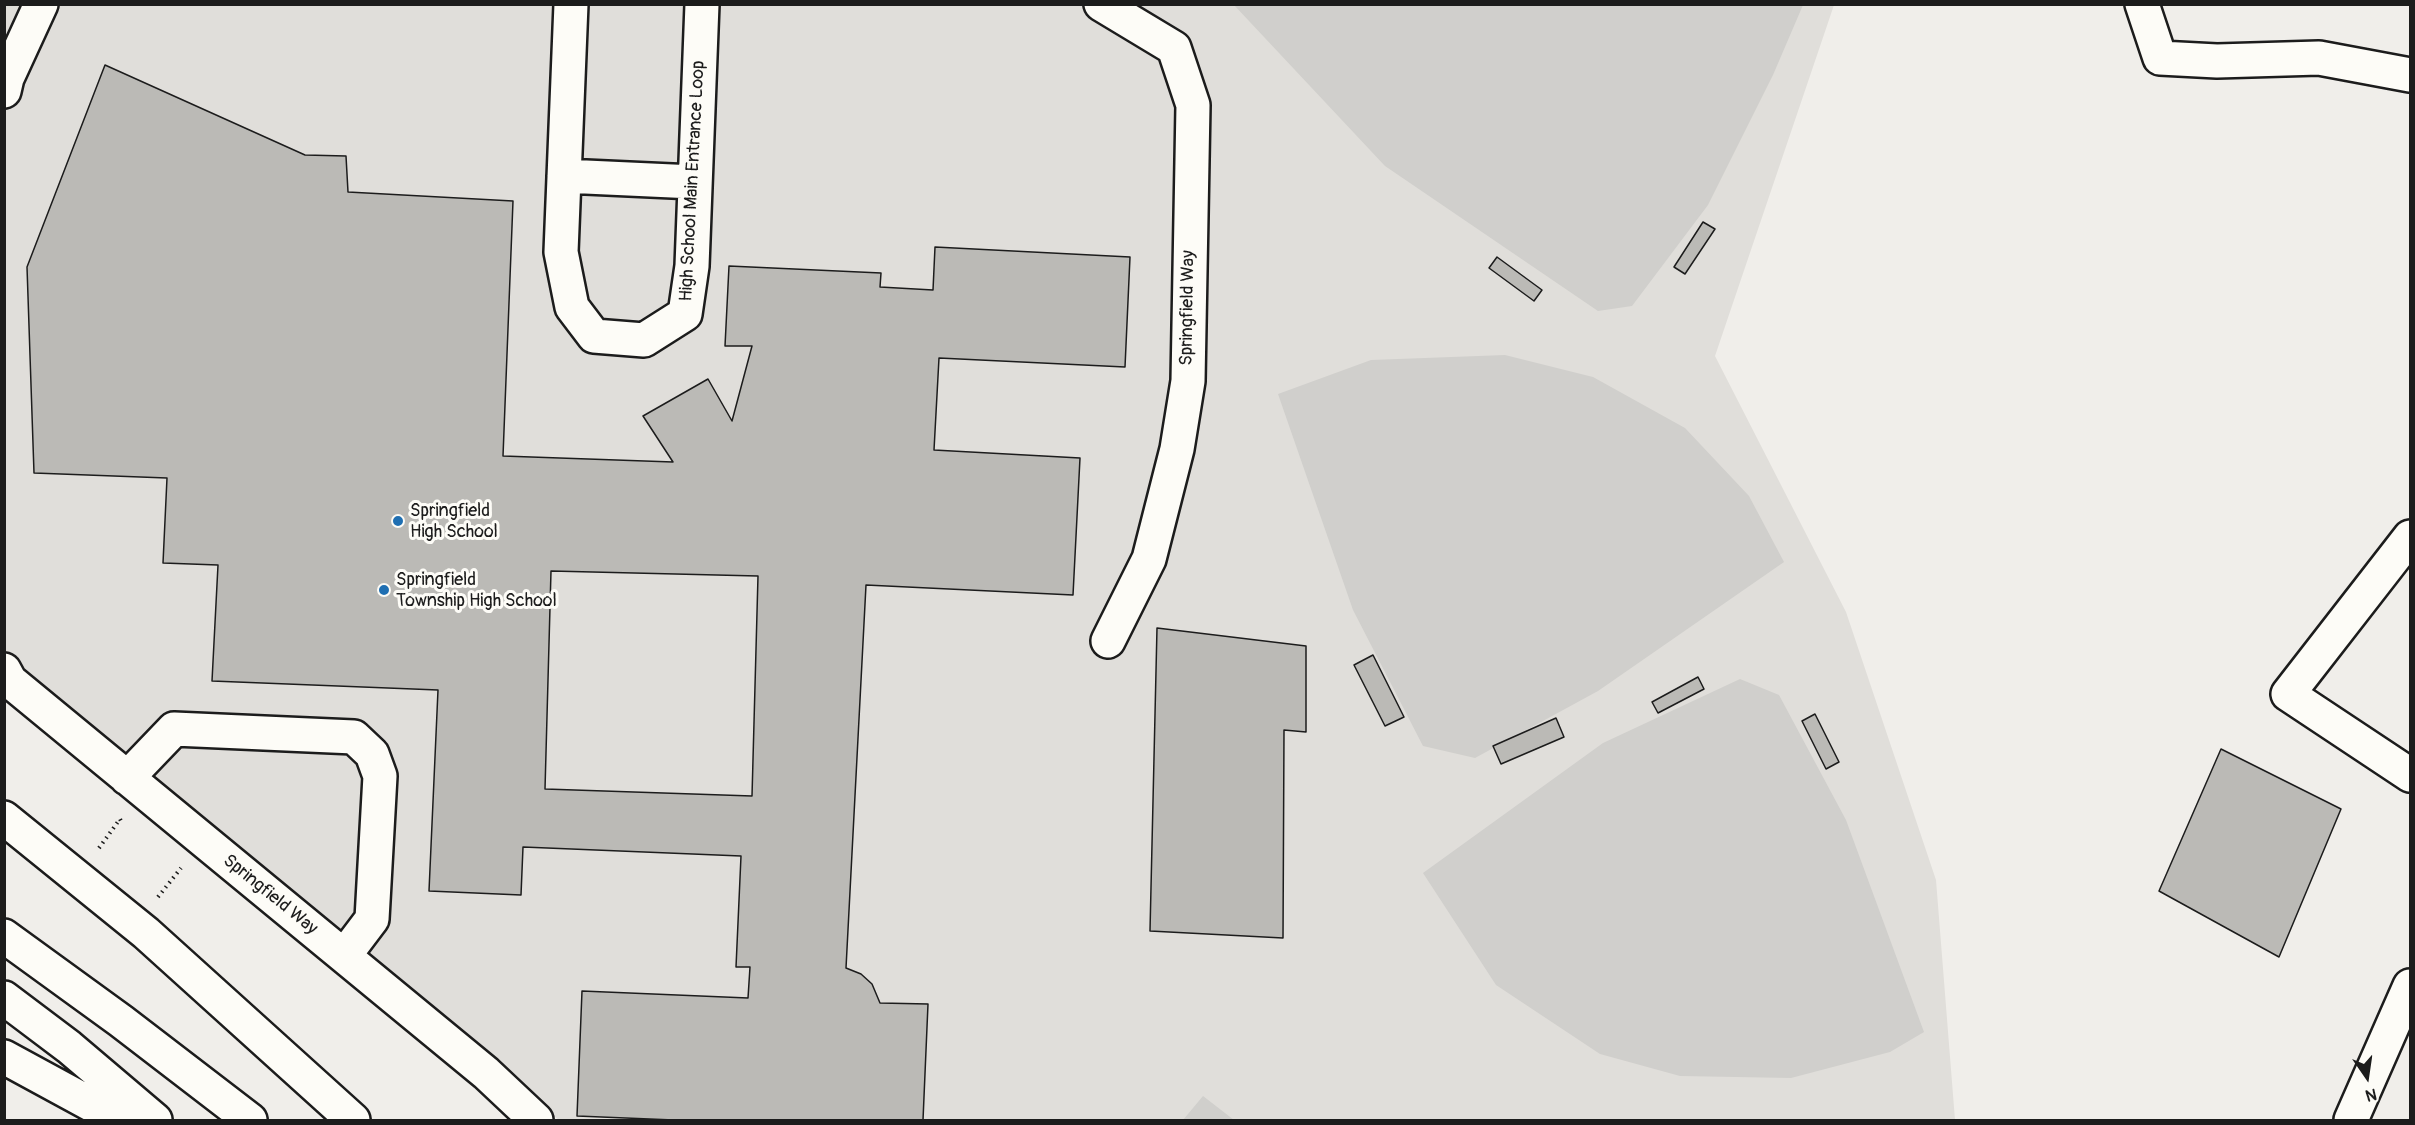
<!DOCTYPE html>
<html>
<head>
<meta charset="utf-8">
<style>
  body { margin:0 }
  #map { position:relative; width:2415px; height:1125px; overflow:hidden; background:#f0eeea; font-family:Pangolin,sans-serif }
  canvas { display:block }
  .frame { position:absolute; inset:0; border:6px solid #1c1c1c; pointer-events:none }
  .north { position:absolute; left:2337px; top:1047px; width:60px; height:60px; -webkit-text-stroke:4px #fdfcf7; paint-order:stroke; rotate:167deg; font-size:16px; font-weight:700; line-height:24px; text-align:center; color:#1c1c1c }
  .north::after { content:''; display:block; margin:auto; width:21px; height:27px; background:#1c1c1c; clip-path:polygon(50% 0,100% 100%,50% 72%,0 100%) }
</style>
</head>
<body>
<div id="map">
<canvas width="2415" height="1125"></canvas>
<div class="frame"></div>
<div class="north">N</div>
</div>
<script>
const ctx = document.querySelector('canvas').getContext('2d');
ctx.lineJoin = 'round';
function fillPath(path, color) { ctx.fillStyle = color; ctx.fill(path, 'evenodd'); }
function strokePath(path, color, width, dash) { ctx.strokeStyle = color; ctx.lineWidth = width; ctx.lineCap = dash ? 'butt' : 'round'; ctx.setLineDash(dash || []); ctx.stroke(path); }
function label(font, color, halo, rows, align = 'center') {
  ctx.font = font + ' Pangolin,sans-serif'; ctx.lineWidth = 6; ctx.setLineDash([]); ctx.textBaseline = 'middle'; ctx.strokeStyle = halo; ctx.fillStyle = color; for (const [text, x, y, turn = 0] of rows) {
    ctx.save(); ctx.translate(x, y); ctx.rotate((+turn || 0) * Math.PI / 180); ctx.textAlign = isNaN(turn) ? turn : align; if (halo) ctx.strokeText(text, 0, 0); ctx.fillText(text, 0, 0); ctx.restore();
  }
}
const built = new Path2D(`
  M4 5H1834L1715 356 1846 612 1936 880 1955 1120H559L5 693Z`);
const green = new Path2D(`
  M1234 5H1803L1773 75 1708 205 1632 306 1598 311 1385 166Z
  M1505 355 1593 377 1685 428 1749 496 1784 562 1598 691 1475 758 1423 746 1353 610 1278 394 1371 360Z
  M1740 679 1779 695 1846 820 1924 1032 1890 1052 1791 1078 1680 1076 1600 1054 1496 985 1423 873 1603 743Z
  M1203 1096 1234 1120H1183Z`);
const building = new Path2D(`
  M105 65 305 155 346 156 348 192 513 201 503 456 673 462 643 416 708 379 732 421 752 346H725L729 266 881 273 880 287 933 290 935 247 1130 257 1125 367 939 358 934 450 1080 458 1073 595 866 585 846 968 861 974 872 984 880 1003 928 1004 923 1120H674L577 1116 582 991 748 998 750 967H736L741 856 523 847 521 895 429 891 438 690 212 681 218 565 163 563 167 478 34 473 27 267ZM551 571 758 576 752 796 545 789Z
  M1703 222 1715 229 1685 274 1674 267Z
  M1497 257 1542 290 1534 301 1489 268Z
  M1157 628 1306 646V732L1284 730 1283 938 1150 931Z
  M1373 655 1404 717 1385 726 1354 665Z
  M1698 677 1704 689 1658 713 1652 702Z
  M1815 714 1839 762 1826 769 1802 721Z
  M1556 718 1564 737 1501 764 1493 746Z
  M2221 749 2341 809 2279 957 2159 891Z`);
const path = new Path2D(`
  M99 848 120 819 121 821
  M158 897 181 868`);
const minor = new Path2D(`
  M571 4 561 252 572 307 594 336 644 340 685 314 692 266 702 4
  M1101 4 1174 48 1193 105 1188 381 1177 449 1149 559 1108 641
  M2142 4 2160 58 2217 61 2319 58 2410 75
  M4 91 7 78 41 4
  M564 176 694 182
  M2410 537 2288 694 2410 775
  M4 670 10 681 486 1073 536 1120
  M127 778 174 729 354 737 372 754 380 776 372 919 344 956
  M2351 1120 2410 986`);
const highway = new Path2D(`
  M4 818 146 933 353 1120
  M4 936 121 1021 250 1120
  M4 998 69 1047 155 1120
  M4 1057 120 1120`);
const markers = [
  [398,521,6,"#1f6fb2"],
  [384,590,6,"#1f6fb2"]
];
const streetNames = [
  ["High School Main Entrance Loop",693,181,-87],
  ["Springfield Way",1188,308,-89],
  ["Springfield Way",270,895,39]
];
const poiNames = [
  ["Springfield",410,511],
  ["High School",410,532],
  ["Springfield",396,580],
  ["Township High School",396,601]
];
fillPath(built, '#e0deda');
fillPath(green, '#d0cfcc');
fillPath(building, '#bbbab6');
strokePath(building, '#1c1c1c', 1.5);
strokePath(minor, '#1c1c1c', 38);
strokePath(highway, '#1c1c1c', 38);
strokePath(path, '#1c1c1c', 4, [1.5, 4.5]);
strokePath(minor, '#fdfcf7', 33);
strokePath(highway, '#fdfcf7', 33);
for (const [x, y, r, color] of markers) { const dot = new Path2D(); dot.arc(x, y, r, 0, 2 * Math.PI); ctx.fillStyle = color; ctx.fill(dot); strokePath(dot, '#fdfcf7', 2); }
label('18px', '#1c1c1c', '#fdfcf7', streetNames);
label('18px', '#1c1c1c', '#fdfcf7', poiNames, 'left');
</script>
</body>
</html>
